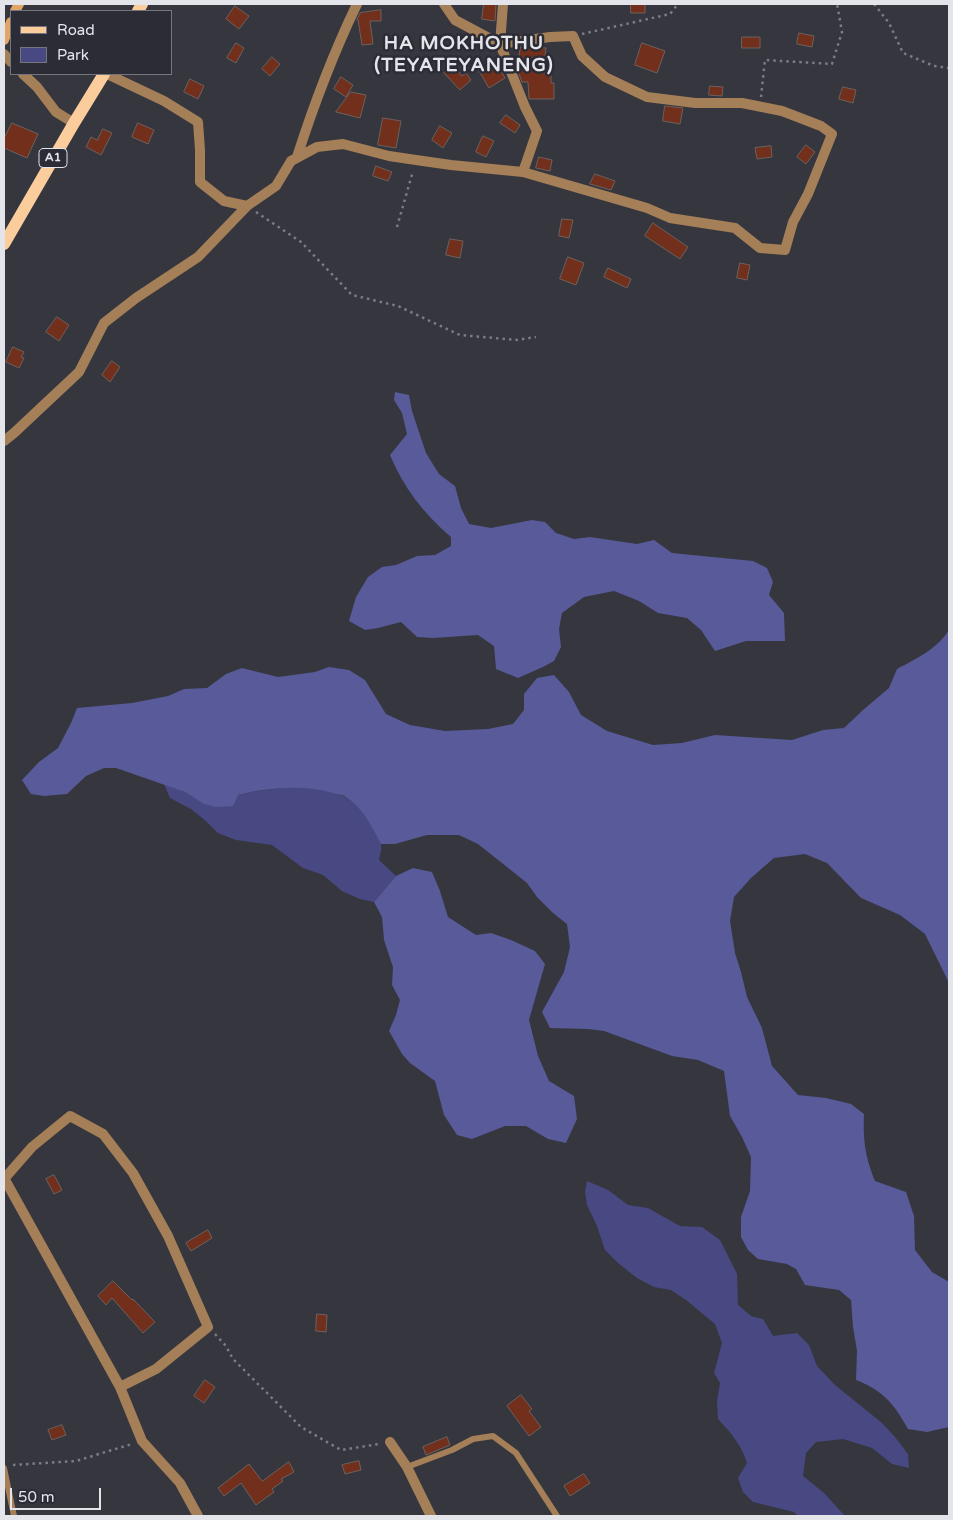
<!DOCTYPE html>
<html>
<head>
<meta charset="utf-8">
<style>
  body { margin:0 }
  #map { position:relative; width:953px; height:1520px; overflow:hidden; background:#36363f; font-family:"Varela Round",sans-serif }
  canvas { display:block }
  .frame { position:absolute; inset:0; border:5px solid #e4e5ea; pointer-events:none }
  .legend { position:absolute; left:10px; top:10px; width:162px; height:65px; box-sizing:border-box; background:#2b2c35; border:1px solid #75767d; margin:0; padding:6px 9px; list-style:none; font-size:15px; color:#e4e5ea }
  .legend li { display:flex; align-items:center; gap:10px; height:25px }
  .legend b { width:25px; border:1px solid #75767d }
  .scale { position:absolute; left:10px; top:1488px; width:91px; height:22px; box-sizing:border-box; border:2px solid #e4e5ea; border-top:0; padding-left:6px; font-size:15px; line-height:18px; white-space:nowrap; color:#e4e5ea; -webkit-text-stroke:4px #2b2c35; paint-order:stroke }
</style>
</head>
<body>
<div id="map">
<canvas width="953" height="1520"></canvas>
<div class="frame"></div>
<ul class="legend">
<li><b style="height:6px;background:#fbcd9d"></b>Road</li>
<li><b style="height:14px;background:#484982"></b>Park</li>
</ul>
<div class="scale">50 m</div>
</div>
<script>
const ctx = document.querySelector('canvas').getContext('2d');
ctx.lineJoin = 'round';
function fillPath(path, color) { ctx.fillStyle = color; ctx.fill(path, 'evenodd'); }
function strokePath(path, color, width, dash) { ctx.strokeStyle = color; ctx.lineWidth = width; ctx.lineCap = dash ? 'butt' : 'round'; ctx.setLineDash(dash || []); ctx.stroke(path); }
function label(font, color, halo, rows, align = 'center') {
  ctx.font = font + ' "Varela Round",sans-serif'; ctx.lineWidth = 5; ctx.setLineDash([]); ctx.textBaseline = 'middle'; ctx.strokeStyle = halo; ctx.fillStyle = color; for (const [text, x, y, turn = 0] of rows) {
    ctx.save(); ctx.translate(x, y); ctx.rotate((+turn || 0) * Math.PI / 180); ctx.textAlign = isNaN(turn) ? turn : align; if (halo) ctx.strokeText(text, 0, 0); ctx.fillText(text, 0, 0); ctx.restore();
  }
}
const green = new Path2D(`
  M164 784 185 792 202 803C253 792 340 765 371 824 374 830 380 838 381 845 382 849 380 855 379 860L396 876 374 902 360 899 342 891 323 875 303 868 272 845 236 840 218 833 207 822 191 809 170 798Z
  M587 1181 608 1190 628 1205 648 1208 680 1226 702 1227 720 1240 737 1274 738 1305 751 1316 763 1319 773 1336 797 1333 809 1345 817 1366 835 1385 882 1423 895 1437 908 1454 909 1468 892 1464 872 1448 843 1439 816 1442 806 1453 803 1476 824 1493 845 1516H798L794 1512 753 1502 743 1492 738 1478 747 1463C741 1444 731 1433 718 1419L717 1401 720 1383 714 1373 722 1343 715 1324 686 1300 671 1290 654 1287 637 1278 618 1263 605 1250 597 1226 587 1205 585 1192Z`);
const forest = new Path2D(`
  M395 392 409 395 412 411 426 453 439 474 455 486 461 508 469 524 491 528 532 520 545 522 556 533 574 539 590 537 637 544 654 540 672 553 753 561 767 568 773 582 769 595 784 613 785 641H746L715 651 701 630 687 618 658 613 639 601 614 591 584 597 562 613 559 629 561 647 554 661 543 667 518 678 496 669 494 646 478 635 433 638 417 637 401 622 378 628 365 630 349 621 356 597 368 577 382 567 396 565 417 556 435 555 451 546V537C424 514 403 487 390 455L407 434 402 413 394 400Z
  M949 630V983L925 934 900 915 861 898 827 863 805 854 774 858 751 878 734 897 730 921 735 953 741 972 747 997 762 1028 772 1066 798 1095 826 1098 851 1104 864 1114C863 1141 865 1156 875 1181L906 1192 914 1216 915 1250 932 1272 949 1282V1427L927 1432 908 1429C894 1404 884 1391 856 1380L857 1351 853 1327 851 1300 839 1290 805 1285 796 1269 787 1264 758 1259 748 1250 741 1237V1217L750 1191 751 1157 742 1137 730 1116 724 1071 698 1060 672 1056 604 1031 588 1029 550 1028 542 1012 564 972 570 947 567 924 553 913 537 897 527 883 512 871 478 844 459 835H427L395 844H381C372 827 364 809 347 798 344 795 337 794 333 793 302 784 268 788 238 795L233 806 215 807 202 803 185 792 116 768H104L86 776 67 794 44 796 31 794 22 780 39 762 58 748 71 723 77 708 132 703 168 696 184 689 207 688 226 674 242 668 278 677 315 672 329 667 349 670 365 680 386 714 410 725 445 731 488 729 513 724 524 710V694L537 678 554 675 569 692 581 715 607 731 653 745 682 743 715 735 792 740 823 730 844 728 863 710 889 688 897 669C916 659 937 649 949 630Z
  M413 868 432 872 440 891 448 917 476 935 491 933 511 940 535 951 545 964 529 1020 538 1056 549 1081 574 1096 577 1119 566 1143 548 1139 526 1126H505L472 1139 457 1135 444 1115 435 1081 410 1063 402 1054 389 1031 396 1015 400 1000 392 985 393 967 384 940 382 917 374 902 396 876Z`);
const building = new Path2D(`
  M484 4H496L495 21 482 19Z
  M631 4H645V13H631Z
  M235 6 249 16 239 29 226 19Z
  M381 10V21H370L373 44 362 45 358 20H357L360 13Z
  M799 33 814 36 812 47 797 44Z
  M742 37H760V48H742Z
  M236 43 244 48 236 63 227 58Z
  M642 43 665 51 657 73 635 65Z
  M529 47 546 48 543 73H551V83H554V99H529L528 82H522L519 74V57L520 48Z
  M272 57 280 64 270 76 262 69Z
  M495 61 505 78 489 88 479 71Z
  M453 65 462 76 466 73 471 80 460 90 444 73Z
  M341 77 353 85 346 97 334 89Z
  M190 79 204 86 198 99 184 92Z
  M710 86 723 87 722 96 709 95Z
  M843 87 856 90 853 103 839 99Z
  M351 92 366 95 360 118 336 112Z
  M665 106 683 108 680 124 663 121Z
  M506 115 520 125 515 133 500 123Z
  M383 118 401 121 396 148 378 145Z
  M12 123 38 134 27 158 4 148V139Z
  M138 123 154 130 148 144 132 137Z
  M440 126 452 133 443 148 432 140Z
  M103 129 112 133 101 155 86 147 91 137 97 140Z
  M483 136 494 141 486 157 476 152Z
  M806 145 815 152 806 164 797 157Z
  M771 146 772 157 757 159 755 148Z
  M539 157 552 160 550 171 536 168Z
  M376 166 392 172 388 181 373 176Z
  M595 174 615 181 611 190 590 184Z
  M562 219 573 220 569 238 559 236Z
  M653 223 688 247 680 259 645 236Z
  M450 239 463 241 460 258 446 255Z
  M568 257 584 263 576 285 560 279Z
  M740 263 750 265 747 280 737 278Z
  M608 268 631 279 627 288 604 277Z
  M57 317 69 325 59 341 46 332Z
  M13 347 24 352 21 357 24 358 19 368 6 362Z
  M112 361 120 367 110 382 102 375Z
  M54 1175 62 1190 54 1194 46 1179Z
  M208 1230 212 1238 191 1251 186 1243Z
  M113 1281 132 1300 133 1299 155 1322 143 1333 112 1298 106 1305 98 1296Z
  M317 1314 327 1315 326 1332 316 1331Z
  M205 1380 215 1387 204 1403 194 1396Z
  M521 1395 532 1409 529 1411 541 1427 529 1436 507 1406Z
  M62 1425 66 1435 52 1440 48 1430Z
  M447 1437 450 1445 426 1455 423 1447Z
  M359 1461 361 1470 345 1474 342 1465Z
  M289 1462 294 1472 281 1479 283 1481 272 1489 274 1492 256 1505 241 1483 224 1496 218 1488 249 1464 262 1481Z
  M584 1474 590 1483 570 1496 564 1486Z`);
const path = new Path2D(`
  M874 4 889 23 903 53 934 66 949 68
  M582 34 670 14 678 4
  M761 97 765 60 832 64 842 32 837 4
  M256 212 301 242 352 295 398 306 460 335 517 340 536 337
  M397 227 413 171
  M215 1334 226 1346 233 1359 301 1427 341 1450 379 1444
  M13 1465 76 1461 132 1444`);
const lane = new Path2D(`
  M407 1467 452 1450 473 1439 493 1436 516 1453 557 1516
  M4 1468 14 1516`);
const street = new Path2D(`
  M444 4 455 20 500 44 525 107 537 131 523 172
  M4 54 11 62
  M23 74 37 87 56 112 74 123
  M107 74 164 101 198 122 200 150V182L224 201 247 206 276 186 291 161 317 147 343 144 389 156 416 160 451 165 523 172 647 208 670 218 735 228 760 248 785 250 793 222 808 194 832 134 821 126 782 111 742 103H695L647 97 605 77 582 56 573 36 550 37 500 44 503 4
  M297 157C314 104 333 54 357 4
  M4 441 14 433 79 372 104 323 136 298 198 257 247 206
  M4 1178 120 1387 142 1441 180 1483 198 1516
  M4 1179 32 1147 70 1116 103 1134 133 1173 168 1236 208 1327 156 1369 120 1387
  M390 1442 407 1467 431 1516`);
const secondary = new Path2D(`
  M15 11 19 4
  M4 40 11 22`);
const primary = new Path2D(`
  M138 11 142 4
  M4 244 74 123 104 74`);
const shields = [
  [53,158,28]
];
const shieldNames = [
  ["A1",53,158]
];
const districtNames = [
  ["HA MOKHOTHU",464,44],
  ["(TEYATEYANENG)",464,66]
];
fillPath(green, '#484982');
fillPath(forest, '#585a99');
fillPath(building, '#72301c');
strokePath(building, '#6c615e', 1);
strokePath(path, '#7c7c84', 2.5, [2.5, 4]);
strokePath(lane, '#a47f57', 6);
strokePath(street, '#a47f57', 10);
strokePath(secondary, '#e1a665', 10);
strokePath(primary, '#fbcd9d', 12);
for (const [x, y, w] of shields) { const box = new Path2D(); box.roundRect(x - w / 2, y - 9.5, w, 19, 4); ctx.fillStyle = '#2b2c35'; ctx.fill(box); strokePath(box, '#e4e5ea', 1); }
label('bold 12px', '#e4e5ea', null, shieldNames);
ctx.letterSpacing = '1px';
label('bold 19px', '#e4e5ea', '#2b2c35', districtNames);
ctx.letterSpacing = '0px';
</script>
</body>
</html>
